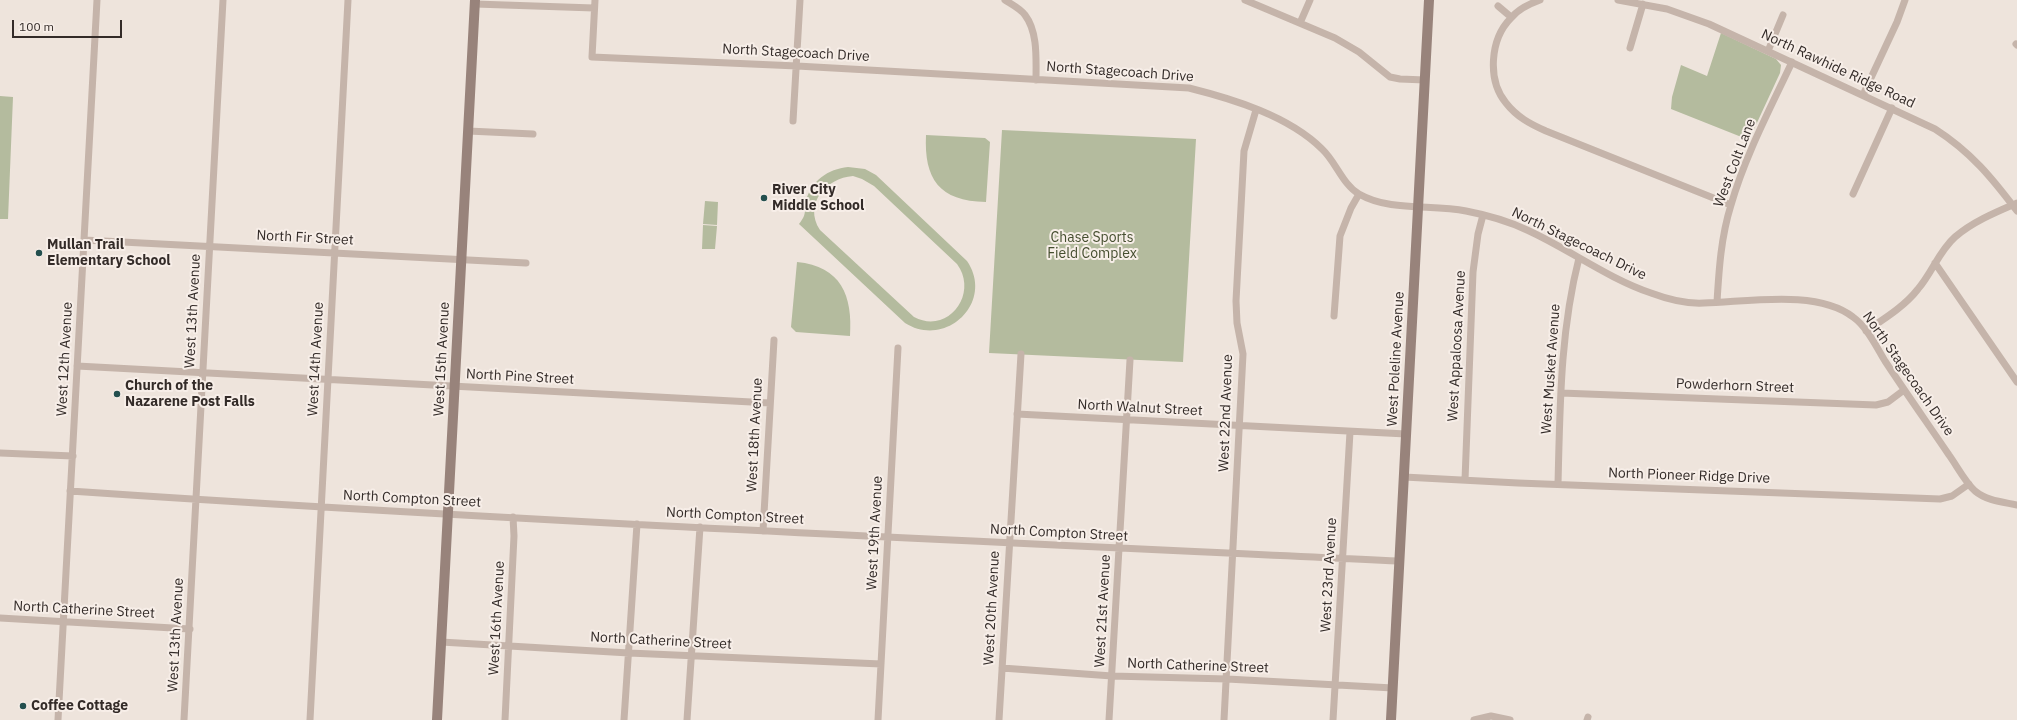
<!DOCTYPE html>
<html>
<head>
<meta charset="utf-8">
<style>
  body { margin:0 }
  #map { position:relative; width:2017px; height:720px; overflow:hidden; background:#eee4dc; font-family:"IBM Plex Sans",sans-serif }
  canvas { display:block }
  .scale { position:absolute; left:12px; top:20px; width:110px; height:18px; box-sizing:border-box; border:2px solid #332b28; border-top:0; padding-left:5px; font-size:12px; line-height:14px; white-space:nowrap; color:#332b28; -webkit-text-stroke:3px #f7eee8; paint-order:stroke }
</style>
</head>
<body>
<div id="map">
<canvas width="2017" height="720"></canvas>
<div class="scale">100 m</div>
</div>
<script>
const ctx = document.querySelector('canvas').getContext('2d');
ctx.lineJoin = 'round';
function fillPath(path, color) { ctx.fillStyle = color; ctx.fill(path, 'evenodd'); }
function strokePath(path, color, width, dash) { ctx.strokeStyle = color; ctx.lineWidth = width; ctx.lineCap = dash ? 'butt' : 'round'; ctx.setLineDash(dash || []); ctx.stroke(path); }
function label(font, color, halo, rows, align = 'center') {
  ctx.font = font + ' "IBM Plex Sans",sans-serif'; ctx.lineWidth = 4; ctx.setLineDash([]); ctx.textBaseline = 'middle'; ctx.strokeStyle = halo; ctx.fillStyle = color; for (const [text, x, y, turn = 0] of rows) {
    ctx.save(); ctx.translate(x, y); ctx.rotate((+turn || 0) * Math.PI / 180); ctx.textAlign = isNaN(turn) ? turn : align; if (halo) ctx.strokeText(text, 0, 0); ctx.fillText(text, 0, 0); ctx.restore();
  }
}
const green = new Path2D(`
  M1721 33 1776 59 1781 65 1780 73 1749 140 1671 109 1672 97 1681 65 1707 76Z
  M0 96 13 97 8 219H0Z
  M1002 130 1196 139 1183 362 989 353Z
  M926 135 985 138 990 142 986 202C939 201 924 179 926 135Z
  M848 167 865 169 876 175 967 261C995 302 946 349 905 323L799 224C807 214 804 212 806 201 811 181 828 169 848 167ZM853 176 862 179 874 186 957 264C979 294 948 335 914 317L820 230C803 204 826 178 853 176Z
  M705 201 718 202 717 225 703 224Z
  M703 225 717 226 715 249H702Z
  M797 262C841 266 853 296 850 336L796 332 791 327Z`);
const street = new Path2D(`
  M595 0 592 57 797 66 1189 88C1233 99 1289 116 1322 149 1336 162 1343 185 1359 194 1390 212 1432 204 1466 211 1487 215 1508 221 1527 230 1569 249 1607 278 1651 293 1667 299 1687 304 1704 303 1747 302 1817 289 1853 317 1867 327 1876 346 1885 361 1906 393 1928 424 1949 455 1957 466 1965 482 1975 491 1987 501 2003 502 2017 505
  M1005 0C1011 4 1021 9 1025 15 1038 32 1036 59 1036 80
  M1245 0 1335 38 1359 52 1390 77 1400 79 1425 80
  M1540 0C1529 4 1518 9 1511 18 1490 39 1487 80 1506 103 1517 117 1530 124 1546 131L1731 205
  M1618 0 1667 9 1709 24 1935 129C1971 152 1992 178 2017 211
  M475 4 594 8
  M1498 6 1511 17
  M1300 23 1310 0
  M2016 44 2017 45
  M1630 48 1643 4
  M1768 51 1783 15
  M1863 95 1897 22 1905 0
  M793 121 800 0
  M468 131 533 134
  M1853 194 1892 108
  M84 240 526 263
  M1935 263 2017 382
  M1717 302C1719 269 1721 237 1731 205 1745 156 1770 109 1792 62
  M1334 316 1340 236 1351 208 1359 194
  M1866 331C1884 319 1905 306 1918 289 1932 273 1939 251 1955 237 1972 222 1996 212 2017 203
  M77 366 770 403
  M1561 393 1876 405 1888 402 1904 390
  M1017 414 1406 434
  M0 453 73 456
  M1404 477 1518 483 1940 499 1952 496 1969 484
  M1465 480 1473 272 1478 234 1483 215
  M1558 484C1560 408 1560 332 1579 258
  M70 491C513 521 956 540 1399 561
  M763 531 774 340
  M0 618 190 629
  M441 642 629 653 881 664
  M1002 668 1112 676 1227 679 1393 688
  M58 720 97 0
  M184 720 223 0
  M310 720 348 0
  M505 720 514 536 513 517
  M624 720 637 524
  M687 720 700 527
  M878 720 898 348
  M999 720 1021 354
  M1109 720 1130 360
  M1224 720 1243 354 1237 323 1236 301 1244 151 1256 110
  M1333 720 1350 432
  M1474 720 1491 716 1510 720
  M1587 720 1588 717`);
const secondary = new Path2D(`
  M437 720 475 0
  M1391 720 1429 0`);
const markers = [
  [764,198,4,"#234f4e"],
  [39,253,4,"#234f4e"],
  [117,394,4,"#234f4e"],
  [23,706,4,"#234f4e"]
];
const streetNames = [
  ["North Stagecoach Drive",796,53,3],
  ["North Rawhide Ridge Road",1838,69,25],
  ["North Stagecoach Drive",1120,72,4],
  ["West Colt Lane",1735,163,-69],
  ["North Fir Street",305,238,3],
  ["North Stagecoach Drive",1579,244,26],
  ["West 13th Avenue",193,311,-87],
  ["West Appaloosa Avenue",1457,346,-87],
  ["West 12th Avenue",65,359,-87],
  ["West 14th Avenue",316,359,-87],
  ["West 15th Avenue",442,359,-87],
  ["West Poleline Avenue",1396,359,-87],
  ["West Musket Avenue",1551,369,-86],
  ["North Stagecoach Drive",1908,374,55],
  ["North Pine Street",520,377,3],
  ["Powderhorn Street",1735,386,2],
  ["North Walnut Street",1140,408,3],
  ["West 22nd Avenue",1226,413,-88],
  ["West 18th Avenue",755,435,-87],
  ["North Pioneer Ridge Drive",1689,476,2],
  ["North Compton Street",412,499,3],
  ["North Compton Street",735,516,3],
  ["West 19th Avenue",875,533,-87],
  ["North Compton Street",1059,533,3],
  ["West 23rd Avenue",1329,575,-87],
  ["West 20th Avenue",992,608,-87],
  ["North Catherine Street",84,610,3],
  ["West 21st Avenue",1103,611,-87],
  ["West 16th Avenue",497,618,-87],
  ["West 13th Avenue",176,635,-87],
  ["North Catherine Street",661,641,3],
  ["North Catherine Street",1198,666,2]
];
const poiNames = [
  ["River City",772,190],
  ["Middle School",772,206],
  ["Mullan Trail",47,245],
  ["Elementary School",47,261],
  ["Church of the",125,386],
  ["Nazarene Post Falls",125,402],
  ["Coffee Cottage",31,706]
];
const parkNames = [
  ["Chase Sports",1092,238],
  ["Field Complex",1092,254]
];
fillPath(green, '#b4bb9e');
strokePath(street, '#c5b4aa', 7);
strokePath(secondary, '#98837b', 10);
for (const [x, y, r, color] of markers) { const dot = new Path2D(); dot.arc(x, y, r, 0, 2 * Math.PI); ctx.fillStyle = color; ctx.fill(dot); strokePath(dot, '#f7eee8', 1.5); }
label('14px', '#332b28', '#f7eee8', streetNames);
label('bold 14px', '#332b28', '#f7eee8', poiNames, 'left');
label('14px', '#454e2f', '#f7eee8', parkNames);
</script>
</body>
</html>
